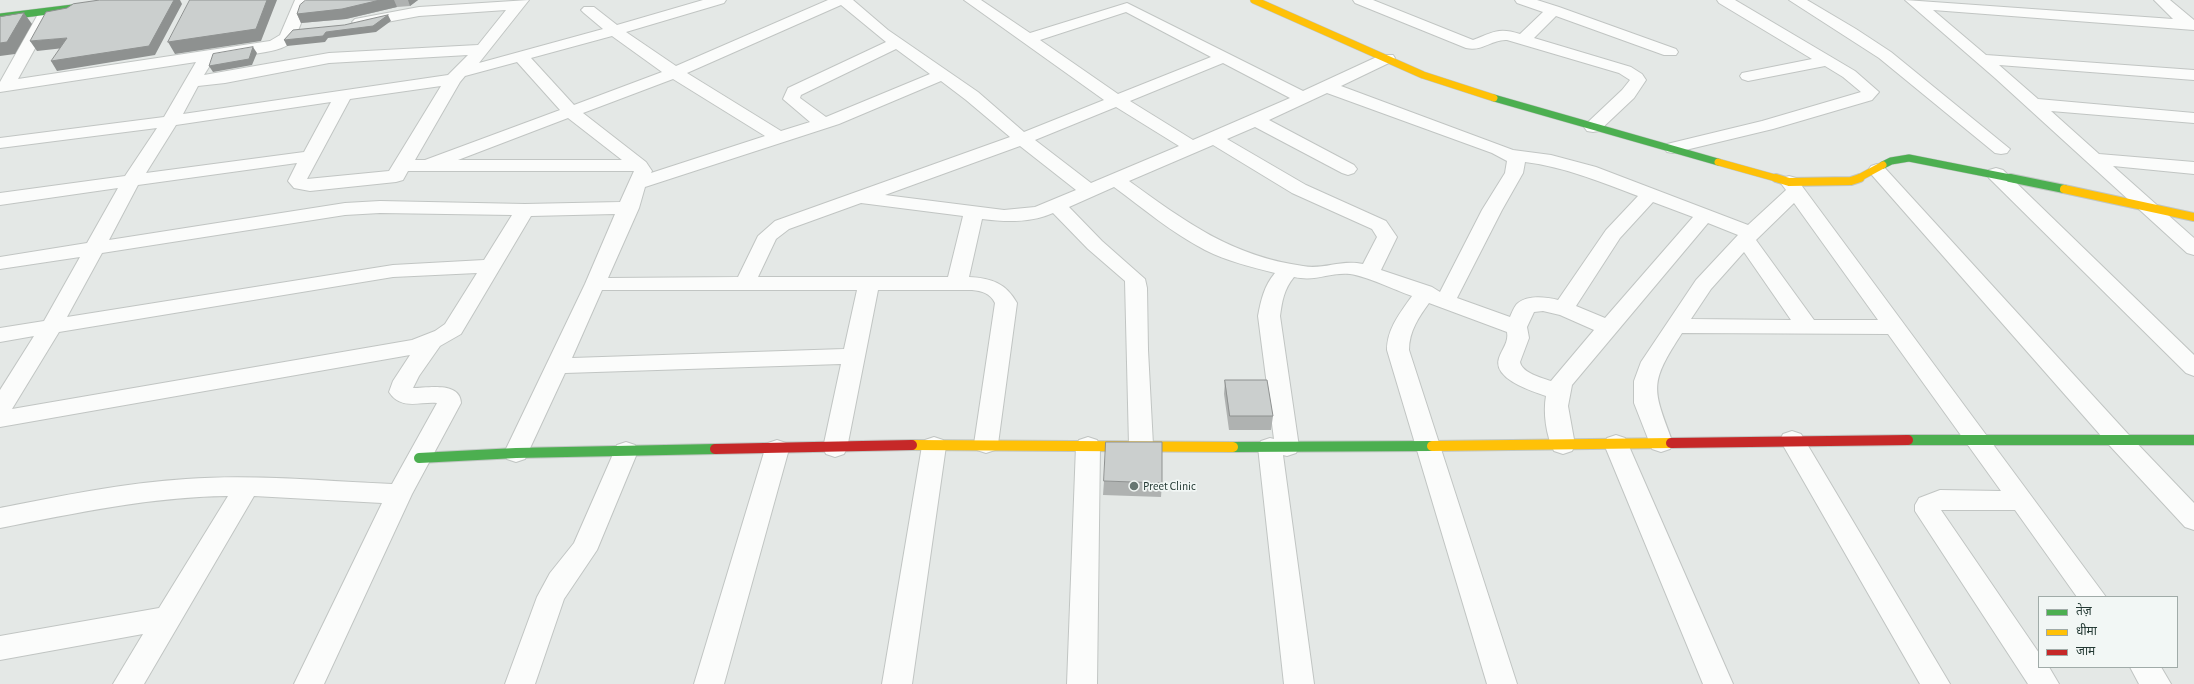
<!DOCTYPE html>
<html>
<head>
<meta charset="utf-8">
<style>
  body { margin:0 }
  #map { position:relative; width:2194px; height:684px; overflow:hidden; background:#e4e8e6; font-family:"Alegreya Sans","Noto Sans Devanagari",sans-serif }
  canvas { display:block }
  .legend { position:absolute; left:2038px; top:596px; width:140px; height:72px; box-sizing:border-box; background:#f2f7f5; border:1px solid #a0aba8; margin:0; padding:5px 7px; list-style:none; font-size:12px; color:#243a34 }
  .legend li { display:flex; align-items:center; gap:8px; height:20px }
  .legend b { width:20px; border:1px solid #a0aba8 }
</style>
</head>
<body>
<div id="map">
<canvas width="2194" height="684"></canvas>
<ul class="legend">
<li><b style="height:5px;background:#4caf50"></b>तेज़</li>
<li><b style="height:5px;background:#ffc107"></b>धीमा</li>
<li><b style="height:5px;background:#c62828"></b>जाम</li>
</ul>
</div>
<script>
const ctx = document.querySelector('canvas').getContext('2d');
ctx.lineJoin = 'round';
function strokePath(path, color, width, dash) { ctx.strokeStyle = color; ctx.lineWidth = width; ctx.lineCap = dash ? 'butt' : 'round'; ctx.setLineDash(dash || []); ctx.stroke(path); }
function fillPath(path, color) { ctx.fillStyle = color; ctx.fill(path, 'evenodd'); }
function label(font, color, halo, rows, align = 'center') {
  ctx.font = font + ' "Alegreya Sans",sans-serif'; ctx.lineWidth = 3.5; ctx.setLineDash([]); ctx.textBaseline = 'middle'; ctx.strokeStyle = halo; ctx.fillStyle = color; for (const [text, x, y, turn = 0] of rows) {
    ctx.save(); ctx.translate(x, y); ctx.rotate((+turn || 0) * Math.PI / 180); ctx.textAlign = isNaN(turn) ? turn : align; if (halo) ctx.strokeText(text, 0, 0); ctx.fillText(text, 0, 0); ctx.restore();
  }
}
const street = new Path2D(`
  M295 0H309C304 13 300 32 290 43 280 54 230 56 214 59L204 75 329 53 478 45 506 10 419 16 360 27 355 25 352 22 355 19 419 7 529 0 479 63 603 29 584 13 581 10 584 7H594L617 25 703 0H726L724 3 626 32 676 66 828 0H853L888 30 978 92 1024 132 1104 100 964 0H981L1030 33 1127 3 1303 91 1381 55H1393L1395 58 1393 61 1341 86 1513 150 1551 155 1596 167 1748 225 1786 190 1780 182 1782 178 1789 176 1796 178 2106 597H2077L2015 510H1941L2039 653V667H2049L2059 684H2028L1915 511V505L1919 498 1940 490 2001 491 1888 334 1682 333C1649 384 1652 387 1673 443L1670 449 1661 452 1652 449 1634 403V381L1641 362 1696 280 1738 235 1708 223 1572 385 1568 406 1575 445 1572 451 1563 454 1554 451C1546 436 1543 412 1546 396 1532 391 1492 379 1499 358 1502 349 1509 342 1507 332L1429 303C1419 317 1409 331 1409 350L1517 684H1487L1387 350C1387 329 1400 313 1412 296 1395 290 1366 276 1350 274 1329 272 1317 282 1294 277 1284 289 1282 301 1280 316L1299 447 1296 453 1287 456 1283 455 1314 684H1284L1258 447 1261 441 1270 438 1274 439 1258 316C1261 300 1264 286 1275 273 1251 267 1227 261 1205 250 1172 233 1144 209 1114 187L1069 207 1102 241 1145 279 1147 288 1148 350 1153 445 1150 451 1141 454 1132 451 1129 445 1125 281 1088 249 1053 213C1031 223 1006 222 982 219L969 277C991 278 1006 283 1017 303L998 444 995 450 986 453 977 450 974 444 995 303C990 293 982 291 972 290H878L847 448 844 454 835 457 826 454 823 448 841 364 565 373 525 459 516 462 507 459 504 453 585 284 615 214 531 216 461 334 440 346 419 376 413 388C427 388 460 381 461 403L412 494 324 684H294L382 503 254 496 144 684H113L143 634 0 660V636L159 608 228 496C151 497 76 513 0 528V508C61 496 123 483 186 479 254 474 323 481 392 484L437 403C421 401 401 411 389 392L393 381 410 355 0 427V390L34 336 0 342V328L44 321 80 257 0 269V257L87 243 118 188 0 205V193L125 176 157 128 0 148V138L164 117 196 62 0 92V82L37 16 40 13H50L53 16 18 79 270 41 280 35ZM841 5 886 42 788 88 783 99 810 122 781 131 687 73ZM1126 12 1211 57 1118 94 1040 40ZM612 36 662 72 574 105 531 58ZM896 49 930 74 826 117 800 98 801 95ZM468 55 448 75 183 114 198 86 225 83 329 63ZM517 62 560 110 425 160H415L460 82 465 76ZM1223 63 1290 98 1193 140 1130 101ZM673 79 765 136 651 173 652 171 646 162 583 113ZM941 81 966 100 1010 137 775 221 758 236 738 277 608 278 639 208 645 187 839 124ZM441 86 389 171 307 179 350 99ZM1327 93 1492 153 1507 161 1505 173 1482 210 1440 292 1432 287 1381 270 1397 237 1386 221 1306 185 1227 139 1255 127 1342 173 1348 175 1354 173 1357 169 1354 165 1269 120ZM331 102 304 152 146 173 176 125ZM1116 107 1179 146 1091 183 1035 140ZM568 118 622 160H458ZM1213 145 1292 193 1372 229 1377 237 1363 264C1341 259 1324 270 1303 266 1231 256 1186 222 1129 181ZM1020 146 1076 190 1035 207 1004 210 885 195ZM1525 162C1565 167 1601 182 1638 196L1606 230 1558 300C1546 297 1528 295 1518 303 1514 306 1512 313 1510 317L1457 298 1502 210 1523 173ZM297 163 288 181 294 188 310 191 396 182 403 180 408 171H634L620 202 525 204 380 201 345 203 109 240 138 185ZM1653 202 1693 217 1605 318 1576 306 1620 238ZM861 203 963 216 948 277H758L776 239 789 229ZM1794 203 1878 320H1814L1756 240ZM380 213 512 215 484 260 393 265 67 317 102 253 345 215ZM1744 252 1791 320 1691 319 1711 289ZM477 273 445 324 435 331 412 340 12 409 59 332 393 277ZM602 290H857L844 349 572 358ZM1543 311 1560 315 1594 330 1551 381C1542 378 1522 373 1520 362L1529 338 1527 327 1534 312Z
  M1353 0H1373L1473 40C1493 32 1499 27 1520 34L1543 12 1517 3 1515 0H1537L1559 7 1676 49 1678 52 1676 55H1664L1556 16 1534 38 1631 67 1642 74 1646 80 1634 98 1599 131 1593 132 1587 131 1584 127 1587 123 1622 90 1630 80 1619 73 1507 40C1492 39 1482 52 1466 48L1355 3Z
  M1717 0H1735L1855 71 1879 92 1872 100 1773 129 1673 153 1667 152 1664 148 1667 144 1762 121 1861 92 1843 77 1825 66 1748 81 1742 79 1740 76 1742 73 1812 59 1719 3Z
  M1789 0H1807L1856 29 1891 52 2010 149 2007 153 2001 154 1995 153 1879 58Z
  M1905 0 2173 19 2154 0H2170L2194 20V30L1933 10 1986 55 2194 70V80L1999 65 2038 99 2194 113V123L2051 111 2099 154 2194 162V174L2113 166 2194 238V255L2187 253 1995 78Z
  M1877 164 1883 166 2128 434 2194 503V530L2185 527 2110 446 1871 174 1868 170 1871 166Z
  M1996 168 2003 170 2194 355V376L2186 373 1989 178 1987 174 1989 170Z
  M1792 431 1801 434 1950 684H1920L1780 440 1783 434Z
  M1616 435 1625 438 1628 444 1733 684H1703L1604 444 1607 438Z
  M934 437 943 440 946 446 912 684H882L922 446 925 440Z
  M1088 437 1097 440 1100 446 1097 684H1067L1076 446 1079 440Z
  M777 440 786 443 789 449 724 684H694L765 449 768 443Z
  M626 442 635 445 638 451 597 550 564 599 535 684H505L537 597 550 573 574 543 617 445Z
  M2130 667H2161L2171 684H2139Z`);
const fastFar2 = new Path2D(`
  M0 17 137 0
  M1494 98 1718 162
  M1883 165 1891 161 1909 158 2015 179`);
const fastFar1 = new Path2D(`
  M2010 178 2064 189`);
const fast = new Path2D(`
  M1908 440H2194
  M1233 447 1432 446
  M419 458 516 453 715 449`);
const slowFar2 = new Path2D(`
  M1254 0 1423 75 1494 98
  M1718 162 1779 179
  M1857 179 1883 165`);
const slowFar1 = new Path2D(`
  M1776 178 1789 182 1851 181 1860 178
  M2064 189 2194 217`);
const slow = new Path2D(`
  M912 445 1233 447
  M1432 446 1671 443`);
const jam = new Path2D(`
  M1671 443 1908 440
  M715 449 912 445`);
const wall = new Path2D(`
  M306 0H418L410 6 397 7 346 19 301 23 297 14Z
  M1225 380 1273 416 1271 430H1229L1224 394Z
  M1104 481 1162 483 1161 497 1103 495Z`);
const shadedWall = new Path2D(`
  M174 0H180L182 4 155 55 57 71 51 61Z
  M267 0H277L261 41 175 54 168 42Z
  M380 0H394L397 7 346 19 301 23 297 14Z
  M408 0H418L410 6Z
  M24 13 32 24 15 54 0 56V43Z
  M388 15 391 21 376 32 328 38 325 42 287 46 284 40 326 32Z
  M67 38 73 47 37 51 30 41Z
  M253 47 257 53 252 65 213 72 209 66Z`);
const building = new Path2D(`
  M100 0H174L149 46 51 61 67 38 30 41 46 12 67 8 73 4Z
  M190 0H267L256 29 168 42Z
  M306 0H380L342 9 297 14 300 5Z
  M24 13 7 42 0 43V17Z
  M388 15 373 26 326 32 323 36 284 40 293 30 344 25Z
  M253 47 249 59 209 66 213 54Z
  M1225 380H1267L1273 416H1230Z
  M1106 442H1162V483L1104 481Z`);
const markers = [
  [1134,486,5,"#677772"]
];
const poiNames = [
  ["Preet Clinic",1143,486]
];
strokePath(street, '#c1c5c3', 2);
strokePath(fastFar2, '#c0c6c3', 8);
strokePath(fastFar1, '#c0c6c3', 10);
strokePath(fast, '#c0c6c3', 12);
strokePath(slowFar2, '#c0c6c3', 8);
strokePath(slowFar1, '#c0c6c3', 10);
strokePath(slow, '#c0c6c3', 12);
strokePath(jam, '#c0c6c3', 12);
fillPath(street, '#fbfcfb');
strokePath(fastFar2, '#4caf50', 7);
strokePath(fastFar1, '#4caf50', 8);
strokePath(fast, '#4caf50', 10);
strokePath(slowFar2, '#ffc107', 7);
strokePath(slowFar1, '#ffc107', 8);
strokePath(slow, '#ffc107', 10);
strokePath(jam, '#c62828', 10);
fillPath(wall, '#afb2b1');
fillPath(shadedWall, '#8e9190');
fillPath(building, '#cbcfce');
strokePath(building, '#8e9190', 1);
for (const [x, y, r, color] of markers) { const dot = new Path2D(); dot.arc(x, y, r, 0, 2 * Math.PI); ctx.fillStyle = color; ctx.fill(dot); strokePath(dot, '#f2f7f5', 1.5); }
label('12px', '#243a34', '#f2f7f5', poiNames, 'left');
</script>
</body>
</html>
